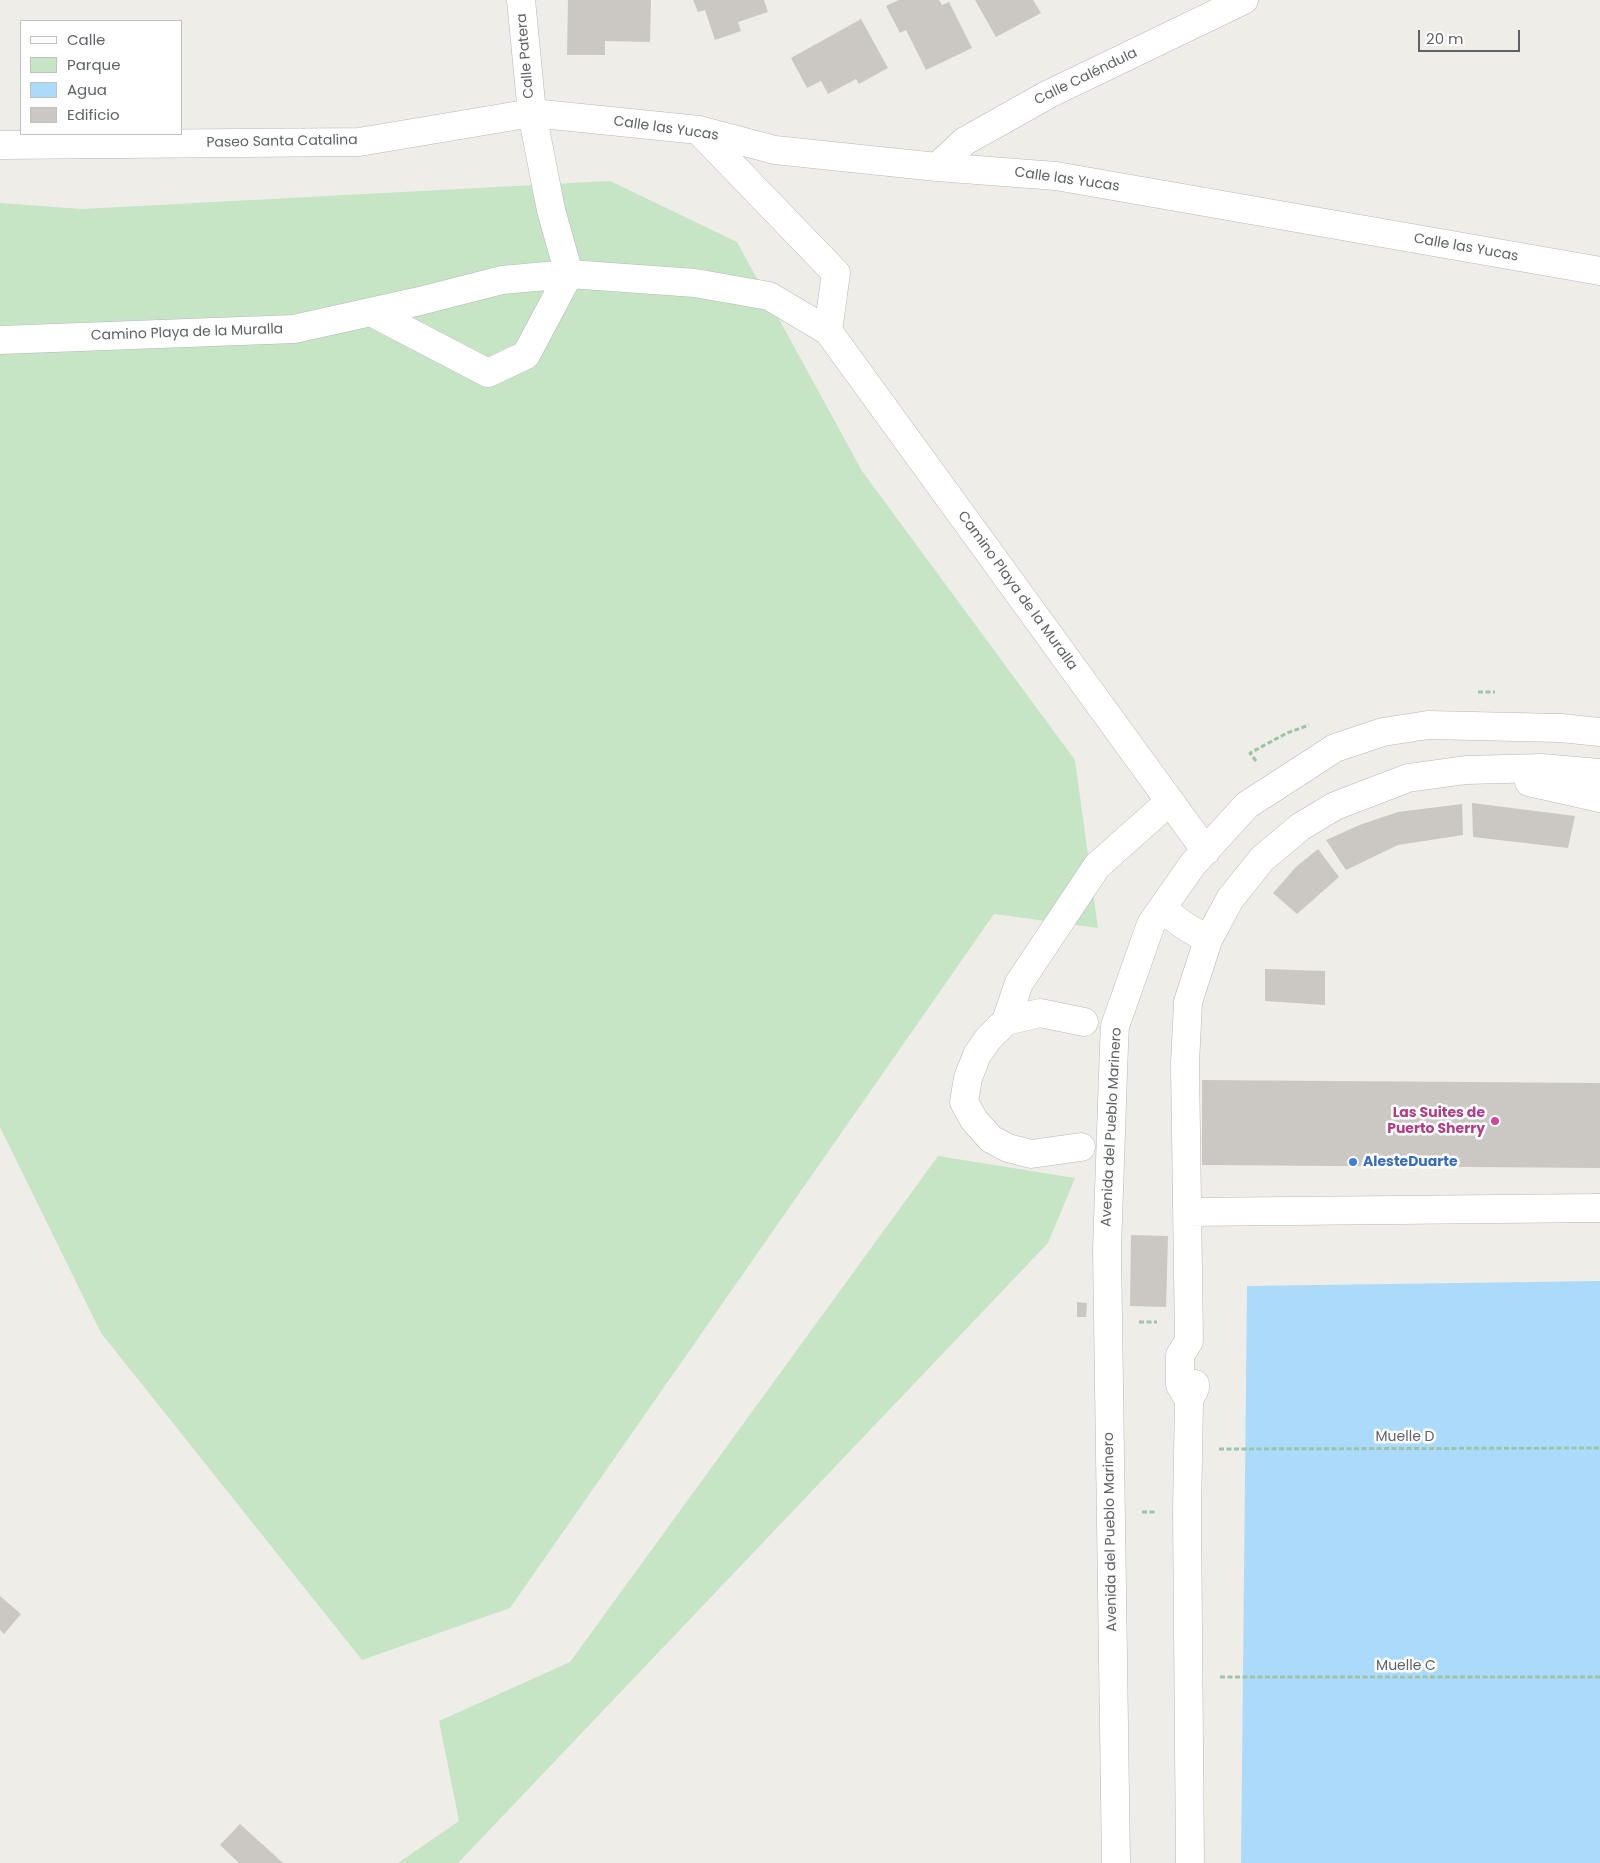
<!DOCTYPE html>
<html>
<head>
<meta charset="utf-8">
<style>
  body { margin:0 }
  #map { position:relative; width:1600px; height:1863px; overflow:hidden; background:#efede7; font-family:Poppins,sans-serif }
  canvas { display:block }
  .legend { position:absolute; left:20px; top:20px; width:162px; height:115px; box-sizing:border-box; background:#fff; border:1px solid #bfc0c2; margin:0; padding:6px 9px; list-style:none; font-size:15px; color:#5e6266 }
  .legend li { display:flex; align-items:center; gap:10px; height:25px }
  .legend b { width:25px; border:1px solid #bfc0c2 }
  .scale { position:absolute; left:1418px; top:30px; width:102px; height:22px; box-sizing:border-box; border:2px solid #5e6266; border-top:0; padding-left:6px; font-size:15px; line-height:18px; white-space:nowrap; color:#5e6266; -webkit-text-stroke:4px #fff; paint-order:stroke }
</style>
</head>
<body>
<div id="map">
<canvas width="1600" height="1863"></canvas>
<ul class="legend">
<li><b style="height:6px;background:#fff"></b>Calle</li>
<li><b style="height:14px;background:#c6e5c5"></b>Parque</li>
<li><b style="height:14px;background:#acdafb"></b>Agua</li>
<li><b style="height:14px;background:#cbc8c4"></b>Edificio</li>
</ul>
<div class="scale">20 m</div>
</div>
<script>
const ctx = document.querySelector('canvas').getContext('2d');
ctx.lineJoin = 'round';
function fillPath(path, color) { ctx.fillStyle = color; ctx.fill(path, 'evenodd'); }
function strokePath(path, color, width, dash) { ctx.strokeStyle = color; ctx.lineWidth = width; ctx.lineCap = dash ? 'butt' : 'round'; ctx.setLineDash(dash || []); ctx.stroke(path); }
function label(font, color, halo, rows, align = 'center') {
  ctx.font = font + ' Poppins,sans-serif'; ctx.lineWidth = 5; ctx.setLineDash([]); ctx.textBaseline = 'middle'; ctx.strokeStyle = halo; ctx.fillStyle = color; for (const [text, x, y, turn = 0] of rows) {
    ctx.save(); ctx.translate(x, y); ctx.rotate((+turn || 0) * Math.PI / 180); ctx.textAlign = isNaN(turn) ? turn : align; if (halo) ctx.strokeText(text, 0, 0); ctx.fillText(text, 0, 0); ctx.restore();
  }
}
const green = new Path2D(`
  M610 181 737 242 862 471 1075 760 1098 928 994 914 510 1608 362 1660 101 1333 0 1127V203L82 209Z
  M938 1156 1075 1178 1048 1243 458 1863H398L459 1821 439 1721 570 1662Z`);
const water = new Path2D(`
  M1600 1281V1863H1241L1247 1286Z`);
const building = new Path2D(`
  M568 0H651L650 42 605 41V55H567Z
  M693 0H764L768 12 738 22 741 31 715 40 705 10 698 12Z
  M899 0H939L942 5 949 2 972 48 926 70 906 30 900 33 886 6Z
  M975 0H1033L1041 13 996 37Z
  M861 19 888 68 859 84 856 79 828 94 821 81 807 88 791 58Z
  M1472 803 1575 816 1568 848 1473 837Z
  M1462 804 1463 835 1398 845 1346 870 1326 840 1362 824 1398 812Z
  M1318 849 1339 877 1297 914 1273 893 1296 867Z
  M1265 969 1325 971V1005L1265 1001Z
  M1202 1080 1600 1083V1168L1202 1165Z
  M1131 1235 1168 1236 1166 1307 1130 1306Z
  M1077 1302 1087 1303 1086 1317H1077Z
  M0 1596 21 1614 4 1634 0 1630Z
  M240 1824 283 1863H239L220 1845Z`);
const path = new Path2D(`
  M1478 692H1495
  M1256 761 1250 753 1287 733 1309 725
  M1139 1322H1157
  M1219 1449 1600 1448
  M1142 1512H1155
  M1220 1677H1600`);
const minor = new Path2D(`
  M699 131 836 273 828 331
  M0 145 359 142 532 113 699 130 775 150 937 167 1056 176 1600 271
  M937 167 965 141 1049 94 1244 0
  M371 312 488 373 526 355 569 274 551 210 532 113 521 0
  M0 340 294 329 420 301 502 280 569 274 695 283 769 296 828 331 1206 851
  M1529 782 1600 798
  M1162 909 1182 924 1208 940
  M1006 1021 1019 983 1097 866 1170 801
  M1081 1147 1031 1154 1008 1148 991 1139 974 1120 964 1102 968 1078 977 1055 988 1039 1006 1021 1040 1013 1084 1022
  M1188 1212 1600 1208
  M1189 1400 1180 1385V1355L1189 1341 1185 1064 1188 1002 1208 940 1230 899 1262 859 1300 827 1335 806 1408 778 1466 770 1542 768 1600 773
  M1116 1863 1107 1249 1114 1045 1115 1026 1151 924 1193 864 1247 805 1335 748 1383 732 1428 725 1561 728 1600 732
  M1190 1863 1187 1512 1189 1400 1195 1388V1384`);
const markers = [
  [1495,1121,5,"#d1479c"],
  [1353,1162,5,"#3f7fe0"]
];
const streetNames = [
  ["Calle Patera",526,56,-95],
  ["Calle Caléndula",1086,77,-26],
  ["Calle las Yucas",666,129,8],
  ["Paseo Santa Catalina",282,142,-1],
  ["Calle las Yucas",1067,180,8],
  ["Calle las Yucas",1466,248,10],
  ["Camino Playa de la Muralla",187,333,-2],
  ["Camino Playa de la Muralla",1017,591,54],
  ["Avenida del Pueblo Marinero",1112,1127,-87],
  ["Muelle D",1405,1437],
  ["Avenida del Pueblo Marinero",1111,1532,-91],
  ["Muelle C",1406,1666]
];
const hotelNames = [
  ["Las Suites de",1485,1113],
  ["Puerto Sherry",1485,1129]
];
const shopNames = [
  ["AlesteDuarte",1363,1162]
];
fillPath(green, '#c6e5c5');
fillPath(water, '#acdafb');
fillPath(building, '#cbc8c4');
strokePath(minor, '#b4b7ba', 29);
strokePath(path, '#9dc4a8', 3, [5, 2.5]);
strokePath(minor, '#fff', 28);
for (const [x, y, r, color] of markers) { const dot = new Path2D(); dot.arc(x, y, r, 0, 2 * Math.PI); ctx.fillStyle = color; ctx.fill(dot); strokePath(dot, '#fff', 2); }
label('14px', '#5e6266', '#fff', streetNames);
label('bold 14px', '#b23c85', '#fff', hotelNames, 'right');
label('bold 14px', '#366cbe', '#fff', shopNames, 'left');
</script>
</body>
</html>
